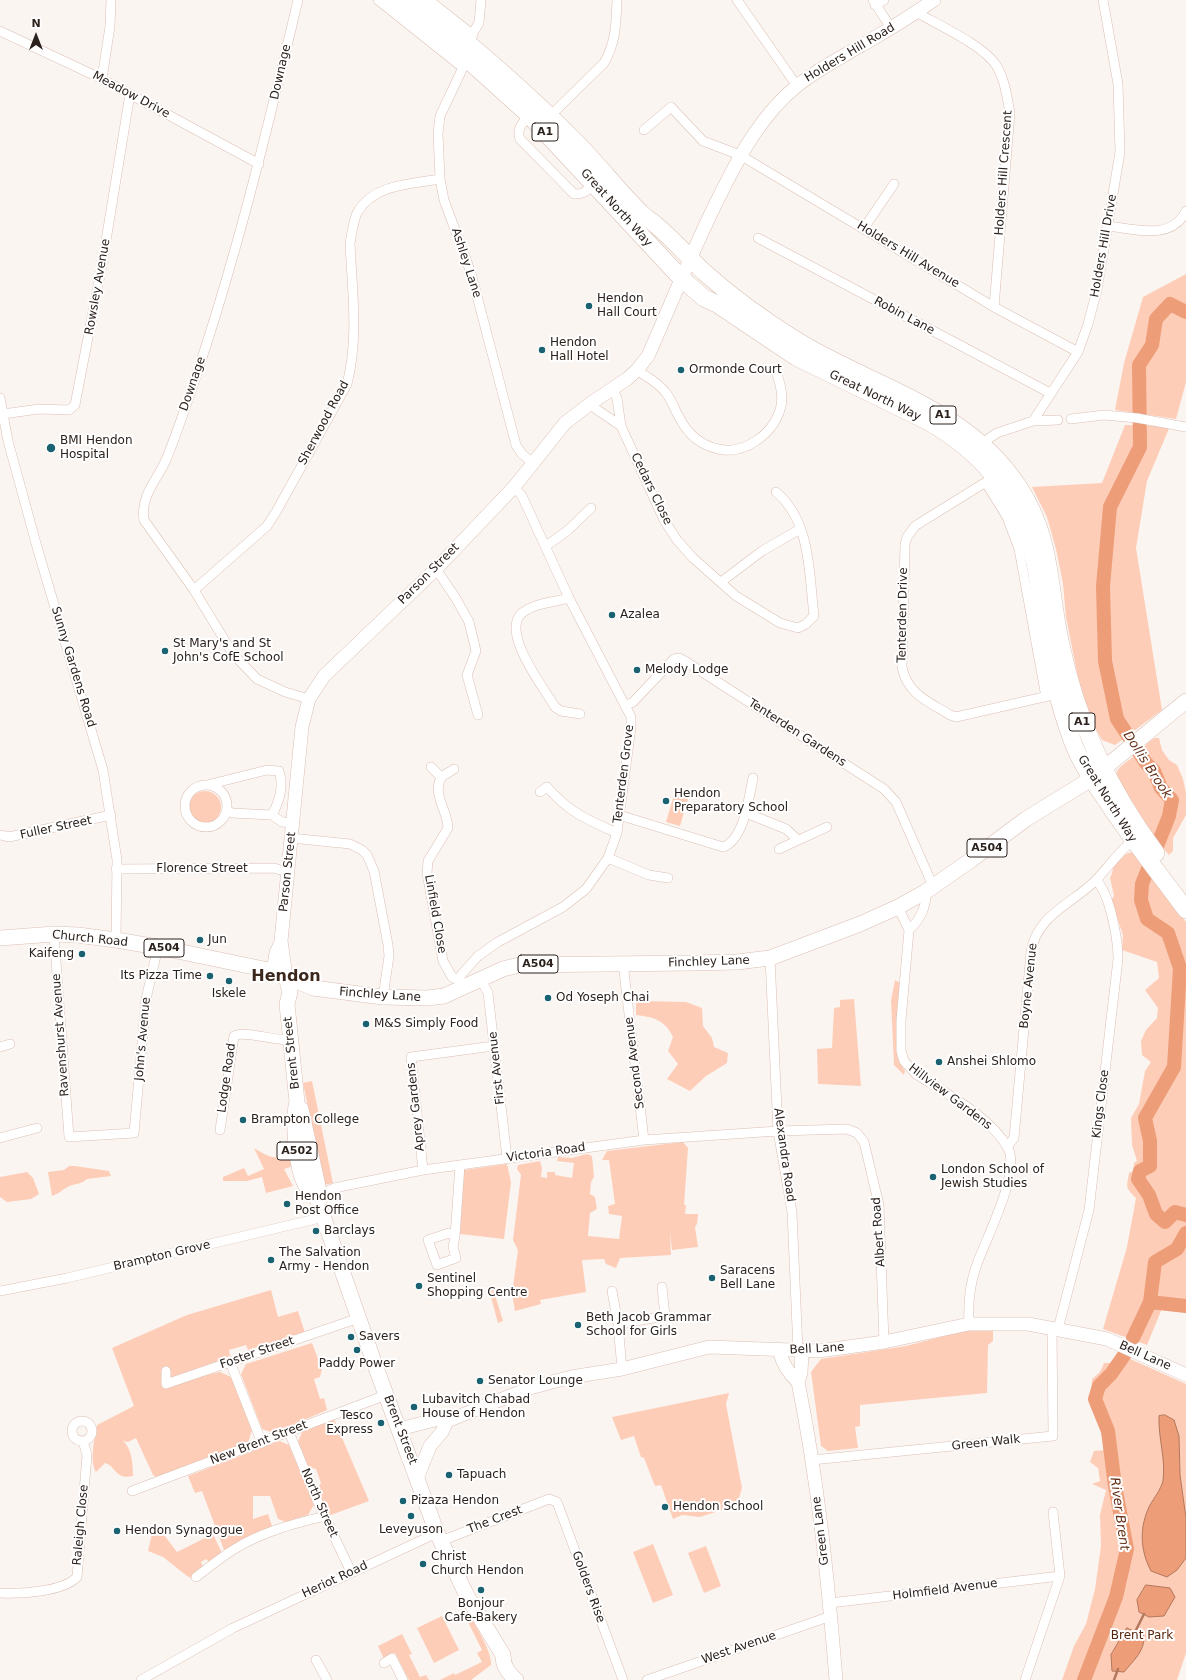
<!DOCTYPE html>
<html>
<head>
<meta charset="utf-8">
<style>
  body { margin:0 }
  #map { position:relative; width:1186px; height:1680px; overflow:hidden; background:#fbf5f2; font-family:"DejaVu Sans",sans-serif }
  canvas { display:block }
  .north { position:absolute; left:16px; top:16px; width:40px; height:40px; -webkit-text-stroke:3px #fff; paint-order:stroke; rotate:0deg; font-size:11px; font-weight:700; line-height:16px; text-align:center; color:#2c221d }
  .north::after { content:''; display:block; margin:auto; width:14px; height:18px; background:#2c221d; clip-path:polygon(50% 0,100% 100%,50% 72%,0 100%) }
</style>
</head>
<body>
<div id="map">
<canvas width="1186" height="1680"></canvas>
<div class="north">N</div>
</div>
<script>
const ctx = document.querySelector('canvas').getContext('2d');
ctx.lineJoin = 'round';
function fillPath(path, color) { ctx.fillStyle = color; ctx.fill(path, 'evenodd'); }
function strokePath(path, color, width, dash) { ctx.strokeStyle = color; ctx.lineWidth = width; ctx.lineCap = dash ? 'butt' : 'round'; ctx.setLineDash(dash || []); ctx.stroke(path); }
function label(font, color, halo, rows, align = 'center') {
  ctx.font = font + ' "DejaVu Sans",sans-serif'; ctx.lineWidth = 4; ctx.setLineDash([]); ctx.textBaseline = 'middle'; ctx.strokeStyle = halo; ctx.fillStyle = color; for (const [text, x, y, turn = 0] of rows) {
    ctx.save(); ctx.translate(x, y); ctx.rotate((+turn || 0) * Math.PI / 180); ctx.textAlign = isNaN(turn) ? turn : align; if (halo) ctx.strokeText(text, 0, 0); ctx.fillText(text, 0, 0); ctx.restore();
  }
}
const green = new Path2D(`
  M1186 274V382L1176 419 1115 410 1124 363 1143 297Z
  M1125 425 1170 426 1147 481 1136 548 1162 710 1115 745 1102 740 1092 722 1080 688 1066 617 1063 584 1056 549 1047 517 1032 487 1102 483Z
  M1155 738H1159L1162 750 1169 760 1177 765 1183 779 1186 793V815L1173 838V851L1169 855 1153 836 1116 779 1117 771C1124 762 1133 758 1141 750 1147 745 1148 741 1155 738Z
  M189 807a16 16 0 1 1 32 0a16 16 0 1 1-32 0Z
  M674 795 688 799 680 826 666 822Z
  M1133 852 1186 922V1313L1163 1306 1147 1345 1103 1329 1127 1247 1136 1198C1124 1186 1127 1187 1129 1173L1133 1171 1134 1163 1137 1161 1132 1145 1131 1118 1139 1104 1145 1071 1151 1062 1142 1055 1141 1041 1146 1030 1157 1018 1158 1008 1145 990 1159 978 1157 962 1122 950 1123 935 1111 900 1114 896 1110 878C1112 874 1112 873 1113 868 1115 858 1124 854 1133 852Z
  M895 980 900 983 897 1020V1056L899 1062 905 1071 904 1075 894 1065 891 1000Z
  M854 999 861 1086 818 1084 817 1049 832 1048 834 1008 840 1007V1000Z
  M636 1001 686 1002 702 1008 703 1026 712 1038 714 1047 728 1053 727 1063 706 1076 690 1091 667 1079 678 1064 668 1051 673 1037C666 1021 654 1017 636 1015Z
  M312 1081 333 1183 324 1185 303 1083Z
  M683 1142 688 1148 684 1205H686L685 1214H698L697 1224 695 1227 698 1247 672 1250 670 1233 671 1255 620 1258 616 1268 606 1264 604 1259 582 1260 586 1292 540 1300 541 1304 515 1311 512 1294 518 1250 513 1240 521 1175 517 1169 518 1165 540 1161 542 1168 541 1177 547 1178V1172H555V1175L572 1178 574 1163 557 1161 558 1157 572 1158 587 1154 592 1156 594 1177 591 1182 590 1194 595 1197 597 1209 590 1213 588 1236 619 1239 622 1216 609 1214 608 1206 615 1204 609 1160H602L607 1151Z
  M254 1148C269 1157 273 1160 290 1155L293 1166 284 1169 293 1186 266 1193 262 1177 247 1181H223V1177L244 1168 248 1176 264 1169Z
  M507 1164 511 1182 504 1239 460 1234 464 1170Z
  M69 1166H75L109 1171 111 1176 87 1179C81 1185 73 1183 66 1188 61 1191 58 1194 52 1196L48 1172 64 1170Z
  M27 1172 33 1178 39 1194 31 1199 7 1202 0 1197V1177Z
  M492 1285 503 1321 498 1323 488 1286Z
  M271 1290 278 1317 298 1311 305 1333 248 1350 246 1345 229 1350 230 1356 195 1370 197 1377 220 1372 231 1377 252 1430 248 1443 157 1478 153 1475 136 1438 128 1442 123 1441C132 1448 133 1465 133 1476 115 1480 117 1467 105 1463L96 1472C89 1461 95 1437 97 1425L134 1406 112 1348 187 1315Z
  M971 1329 993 1331V1341L988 1345 987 1393 860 1405V1426L855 1427 858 1448 828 1451 821 1446 811 1372 821 1359 906 1346Z
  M312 1343 322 1369 320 1377 314 1379 320 1399 324 1398 327 1410 274 1433 262 1429 241 1374 246 1364Z
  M1117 1353 1186 1384V1653L1177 1680H1062L1074 1646 1086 1624 1095 1589 1101 1546 1100 1515 1106 1490 1092 1484 1100 1481 1098 1468 1090 1462 1094 1451 1106 1450V1434L1091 1398 1092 1379 1100 1372 1104 1363H1113Z
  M729 1393 726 1404 742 1488 737 1505 700 1517 682 1515 673 1519 661 1485 655 1486 644 1458 641 1457 634 1436 621 1440 612 1417Z
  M334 1419 369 1501 328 1516 316 1491 321 1483 316 1469 308 1467 298 1442 302 1432Z
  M279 1441 289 1445 314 1505 308 1515 286 1522 278 1519 270 1496H253V1519L268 1514 272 1526 224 1550 202 1491 195 1493 188 1476Z
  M161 1531 177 1552 213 1534 222 1553 210 1563 206 1559 201 1562 204 1569 197 1581 187 1576 163 1557 148 1551 152 1534Z
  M653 1544 673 1595 653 1603 633 1552Z
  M706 1546 721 1586 704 1593 688 1553Z
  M460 1606 465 1607C472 1620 493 1652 491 1665L471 1680H440L454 1673 455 1675 482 1662 477 1653 482 1650Z
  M442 1616 459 1650 434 1663 417 1628Z
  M402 1634 412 1654 409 1655 420 1677 426 1675 429 1680H409L395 1653 384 1659 378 1646Z`);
const water = new Path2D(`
  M1165 1415 1174 1420 1179 1436 1180 1475 1186 1518V1558L1177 1570 1167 1577 1151 1571C1140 1550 1139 1527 1150 1505 1154 1498 1161 1489 1163 1481 1166 1459 1158 1438 1159 1416Z
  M1146 1585 1170 1588 1175 1597 1164 1616 1149 1617 1139 1612 1137 1600Z
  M1127 1628 1144 1636C1145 1651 1133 1661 1124 1672L1112 1671 1111 1655Z`);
const stream = new Path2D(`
  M1134 1634 1144 1614
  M1114 1680 1118 1669`);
const river = new Path2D(`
  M1186 312 1170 304 1156 319 1152 345 1139 365 1140 447 1110 507 1103 586 1105 661 1117 719 1146 763 1154 771 1161 788 1172 800 1169 816 1142 884 1141 900 1147 919 1168 933 1180 968 1174 1067 1145 1118 1150 1141V1166L1140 1171 1138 1179 1149 1195 1156 1214 1165 1222 1175 1212 1186 1215
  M1150 1302 1186 1306
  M1133 1338 1150 1302 1155 1262 1177 1249 1186 1233
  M1084 1680 1116 1597 1127 1549 1115 1486 1108 1431 1095 1399 1099 1386 1111 1374 1125 1354`);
const street = new Path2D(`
  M298 0C267 131 235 263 191 391 183 414 175 439 165 462 156 481 140 497 144 520L194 590 233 654 257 679 285 692 309 699
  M378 0 462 67
  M429 0 473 35
  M737 0 797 86
  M873 0 891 28
  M875 5 884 0
  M916 12C938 25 983 45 996 65 1005 79 1007 98 1010 113L994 307
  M0 31 102 79 259 164
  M469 39 479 23 481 0
  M467 59 440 116 438 133 440 179 444 200 471 273 516 445 522 454 533 463
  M102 79 110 26 111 0
  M529 115C523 123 516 129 520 139L574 194C584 195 587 190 594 184
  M550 116 604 63C616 42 616 24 617 0
  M644 130 671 107 703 141 740 155 994 307 1078 352
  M1108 226C1135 229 1172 241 1186 211
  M864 228 894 184
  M758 238 1050 393
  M637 370C647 377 659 383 666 393 672 400 674 409 679 417 687 433 700 445 718 449 744 455 772 435 780 410 784 398 781 386 777 374
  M612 389 617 398 621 426 664 520 677 540 693 558 736 596 780 623 798 628 806 624 814 616C809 574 811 521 776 492
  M0 398 8 441 37 547 103 770 117 860 116 940
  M591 403 596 409 621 426
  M3 414 39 409 69 410 75 405 102 265 130 94
  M1071 419 1104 415 1137 418 1186 427
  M1033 421 1058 420
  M982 443 997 433 1033 421 1078 352 1088 324 1097 290 1120 152 1118 84 1103 0
  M994 477 915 526 907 537 905 544 902 667C907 694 929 702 950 715L956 717 1057 694
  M986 483 1007 517 1019 549 1046 697
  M546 546 567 531 591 508
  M436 569 455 597 469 622 476 651 467 675 478 715
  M721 582 762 551 800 529
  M194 590 267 526 276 512 347 384C359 338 352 289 350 243 352 233 353 222 357 213 373 184 411 184 440 179
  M569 598C555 602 534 603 522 613 500 632 544 688 555 707L561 711 580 714
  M625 706 633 702 674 659 679 658 685 661 884 789 896 802 933 886
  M431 767 441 777
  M454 769C450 772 443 775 441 778 432 794 448 812 448 828L428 861 427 873 443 961 452 977 459 980
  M185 806a21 21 0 1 1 42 0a21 21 0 1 1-42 0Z
  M207 785 267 770 279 771C284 785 279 802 272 815L282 822 293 823
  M540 792 547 787C570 813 586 819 617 833
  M227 810 232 813 272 815
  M746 813 786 829 798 840
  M619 815 723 847C744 840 749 797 753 778
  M0 835 9 837 111 815
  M291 838 350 844 362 850 367 855 374 871 388 945 389 956 383 997
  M779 849 827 827
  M608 858 649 875 668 878
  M116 869 274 868 287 872
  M925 892C928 905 919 921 909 930L901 1020V1051L904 1061 916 1074C945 1093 991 1117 1008 1148 1021 1173 985 1240 976 1267 970 1284 968 1306 969 1324
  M898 907 909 930
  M54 934 69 1137 134 1133 146 999 158 947
  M770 958 778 1131 792 1212 798 1351
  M623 963 644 1140
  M481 980 488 993 507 1158
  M461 989 459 980 461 975 478 956 498 942 563 907 586 889 608 858 617 833 631 727V717L569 598 522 496 514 487
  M0 1047 10 1044
  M220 1130 234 1036C242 1030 277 1041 290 1040
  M0 1138 37 1128
  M1007 1147 1014 1138 1031 952C1037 914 1073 904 1097 879 1109 866 1118 853 1132 841
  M423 1170 411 1057 494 1046
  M316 1196 334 1188 423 1170 644 1140 778 1131 847 1129 857 1133 864 1142 879 1205 884 1342
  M455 1236 449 1233 428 1240 437 1265 456 1258 453 1247 455 1236 460 1165
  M0 1291 67 1278 324 1217
  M612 1291 618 1324 622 1369
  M618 1324 665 1316 662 1287
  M1058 1329 1089 1210 1118 959C1118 939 1110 894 1096 880
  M230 1362 262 1443
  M166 1371V1384L359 1318
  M72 1431a10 10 0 1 1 20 0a10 10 0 1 1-20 0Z
  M289 1432 317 1500 351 1572
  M812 1460 1053 1436 1052 1328
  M132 1491 386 1395
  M441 1541 549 1499 557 1502 623 1680
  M196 1577C208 1568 220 1558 233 1550 261 1532 293 1524 325 1516
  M0 1593C20 1594 63 1592 77 1577L87 1455 83 1441
  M830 1603 1060 1576
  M316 1660 327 1680
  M384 1663 392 1658 403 1680
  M141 1680 233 1628 437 1533
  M647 1680 831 1616
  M1025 1680 1060 1576 1053 1512`);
const secondary = new Path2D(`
  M273 971 276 953 281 942
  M286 977 281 941 302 727 309 699 324 676 436 569 514 487 565 423 591 403 627 379 637 370 648 356C672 302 694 246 721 193 741 153 762 114 798 85 818 69 840 58 862 45 887 31 911 16 934 0
  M779 1350C782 1362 789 1374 798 1382
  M802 1351 801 1373 798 1382C818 1480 828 1580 836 1680
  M399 1429 439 1419 447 1421
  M418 1476 430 1446 442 1432 447 1421 530 1388 571 1377 622 1369 709 1347 819 1351 884 1342 969 1324H1028L1107 1339 1186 1375`);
const primary = new Path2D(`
  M0 938 54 934 78 935 116 940 158 947 273 971 313 988 383 997 427 998 444 996 503 969 519 965 693 963 737 962 770 958 860 924 898 907 925 892 971 860 1026 819 1091 779 1186 701
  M286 977 290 992 287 1004 297 1102C292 1119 296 1173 307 1187 309 1190 313 1193 316 1196L375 1365 437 1533 467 1596 503 1655C503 1667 508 1672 516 1680
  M301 1109 318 1186 316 1196`);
const highway = new Path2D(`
  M394 0 467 59 529 115 681 278 704 298 717 304 796 357 927 421C979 450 1016 493 1032 551 1039 575 1040 601 1044 626 1050 665 1058 703 1072 740 1080 762 1093 781 1106 800 1131 839 1159 873 1186 910
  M415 0C471 44 525 91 575 141 599 165 619 192 643 215 648 219 653 222 657 226 674 240 688 257 704 272 733 298 765 321 799 342 876 388 966 408 1018 486 1053 538 1048 588 1061 645 1077 722 1109 790 1156 853`);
const markers = [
  [589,306,4,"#1a6271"],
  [542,350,4,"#1a6271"],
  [681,370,4,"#1a6271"],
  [51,448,5,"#1a6271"],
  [612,615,4,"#1a6271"],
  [165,651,4,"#1a6271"],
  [637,670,4,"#1a6271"],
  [666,801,4,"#1a6271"],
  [200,940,4,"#1a6271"],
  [82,954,4,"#1a6271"],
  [210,976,4,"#1a6271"],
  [229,981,4,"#1a6271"],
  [548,998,4,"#1a6271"],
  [366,1024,4,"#1a6271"],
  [939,1062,4,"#1a6271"],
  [243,1120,4,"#1a6271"],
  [933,1177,4,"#1a6271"],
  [287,1204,4,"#1a6271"],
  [316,1231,4,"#1a6271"],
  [271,1260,4,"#1a6271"],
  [712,1278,4,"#1a6271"],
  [419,1286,4,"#1a6271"],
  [578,1325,4,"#1a6271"],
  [351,1337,4,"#1a6271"],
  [357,1350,4,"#1a6271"],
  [480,1381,4,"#1a6271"],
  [414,1407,4,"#1a6271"],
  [381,1423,4,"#1a6271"],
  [449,1475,4,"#1a6271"],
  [403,1501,4,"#1a6271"],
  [665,1507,4,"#1a6271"],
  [411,1516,4,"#1a6271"],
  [117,1531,4,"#1a6271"],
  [423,1564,4,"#1a6271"],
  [481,1590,4,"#1a6271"]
];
const shields = [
  [545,132,26],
  [943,415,26],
  [1082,722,26],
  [987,848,40],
  [164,948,40],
  [538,964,40],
  [297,1151,40]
];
const shieldNames = [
  ["A1",545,132],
  ["A1",943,415],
  ["A1",1082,722],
  ["A504",987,848],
  ["A504",164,948],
  ["A504",538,964],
  ["A502",297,1151]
];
const streetNames = [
  ["Holders Hill Road",850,53,-31],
  ["Downage",281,72,-77],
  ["Meadow Drive",131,95,28],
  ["Holders Hill Crescent",1004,173,-86],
  ["Great North Way",616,208,48],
  ["Holders Hill Drive",1104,246,-80],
  ["Holders Hill Avenue",908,255,31],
  ["Ashley Lane",466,263,72],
  ["Rowsley Avenue",98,287,-80],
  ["Robin Lane",904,316,28],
  ["Downage",193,384,-71],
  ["Great North Way",875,396,26],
  ["Sherwood Road",324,423,-62],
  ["Cedars Close",651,489,64],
  ["Parson Street",429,574,-45],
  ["Tenterden Drive",903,615,-89],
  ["Sunny Gardens Road",73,667,73],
  ["Tenterden Gardens",797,733,33],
  ["Tenterden Grove",624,774,-83],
  ["Great North Way",1107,799,58],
  ["Fuller Street",56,828,-12],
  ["Florence Street",202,869],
  ["Parson Street",288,872,-84],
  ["Linfield Close",435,914,80],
  ["Church Road",90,939,6],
  ["Finchley Lane",709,962,-2],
  ["Boyne Avenue",1029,986,-84],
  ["Finchley Lane",380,995,4],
  ["Ravenshurst Avenue",61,1035,-94],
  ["John's Avenue",143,1039,-85],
  ["Brent Street",292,1053,-96],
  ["Second Avenue",635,1063,-97],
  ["First Avenue",497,1068,-96],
  ["Lodge Road",227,1078,-82],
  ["Hillview Gardens",950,1097,37],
  ["Kings Close",1101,1104,-83],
  ["Aprey Gardens",416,1107,-96],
  ["Victoria Road",546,1153,-8],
  ["Alexandra Road",784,1155,82],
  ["Albert Road",879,1232,-94],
  ["Brampton Grove",162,1256,-13],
  ["Bell Lane",817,1349,-3],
  ["Foster Street",257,1353,-19],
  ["Bell Lane",1145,1356,24],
  ["Brent Street",400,1430,69],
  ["New Brent Street",259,1443,-21],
  ["Green Walk",986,1443,-6],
  ["North Street",319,1503,66],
  ["The Crest",495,1520,-21],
  ["Raleigh Close",81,1525,-85],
  ["Green Lane",821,1531,-97],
  ["Heriot Road",335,1580,-25],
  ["Golders Rise",588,1587,70],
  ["Holmfield Avenue",945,1590,-7],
  ["West Avenue",739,1648,-19]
];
const poiNames = [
  ["Hendon",597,299],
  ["Hall Court",597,313],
  ["Hendon",550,343],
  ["Hall Hotel",550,357],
  ["Ormonde Court",689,370],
  ["BMI Hendon",60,441],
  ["Hospital",60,455],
  ["Azalea",620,615],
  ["St Mary's and St",173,644],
  ["John's CofE School",173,658],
  ["Melody Lodge",645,670],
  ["Hendon",674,794],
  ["Preparatory School",674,808],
  ["Jun",208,940],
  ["Kaifeng",74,954,"right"],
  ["Its Pizza Time",202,976,"right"],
  ["Iskele",229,994,"center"],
  ["Od Yoseph Chai",556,998],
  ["M&S Simply Food",374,1024],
  ["Anshei Shlomo",947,1062],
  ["Brampton College",251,1120],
  ["London School of",941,1170],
  ["Jewish Studies",941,1184],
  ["Hendon",295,1197],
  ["Post Office",295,1211],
  ["Barclays",324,1231],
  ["The Salvation",279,1253],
  ["Army - Hendon",279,1267],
  ["Saracens",720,1271],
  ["Bell Lane",720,1285],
  ["Sentinel",427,1279],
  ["Shopping Centre",427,1293],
  ["Beth Jacob Grammar",586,1318],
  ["School for Girls",586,1332],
  ["Savers",359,1337],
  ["Paddy Power",357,1364,"center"],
  ["Senator Lounge",488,1381],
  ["Lubavitch Chabad",422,1400],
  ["House of Hendon",422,1414],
  ["Tesco",373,1416,"right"],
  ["Express",373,1430,"right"],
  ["Tapuach",457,1475],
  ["Pizaza Hendon",411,1501],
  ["Hendon School",673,1507],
  ["Leveyuson",411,1530,"center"],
  ["Hendon Synagogue",125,1531],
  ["Christ",431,1557],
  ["Church Hendon",431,1571],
  ["Bonjour",481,1604,"center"],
  ["Cafe-Bakery",481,1618,"center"]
];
const parkNames = [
  ["Brent Park",1142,1636]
];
const waterNames = [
  ["Dollis Brook",1147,765,57],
  ["River Brent",1119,1514,82]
];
const districtNames = [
  ["Hendon",286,977]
];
fillPath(green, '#fecdb7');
fillPath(water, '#ed9d78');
strokePath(water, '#b3785d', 1);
strokePath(stream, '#b3785d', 2.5);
strokePath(river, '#ed9d78', 14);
strokePath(street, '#dbbfb2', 10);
strokePath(secondary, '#dbbfb2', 14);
strokePath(primary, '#dbbfb2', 16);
strokePath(highway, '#dbbfb2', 18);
strokePath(street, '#fff', 9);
strokePath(secondary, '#fff', 13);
strokePath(primary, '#fff', 15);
strokePath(highway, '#fff', 17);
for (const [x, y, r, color] of markers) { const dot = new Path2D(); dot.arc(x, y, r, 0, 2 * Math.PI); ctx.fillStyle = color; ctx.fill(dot); strokePath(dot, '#fff', 1.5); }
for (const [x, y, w] of shields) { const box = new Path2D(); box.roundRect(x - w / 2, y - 9, w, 18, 3); ctx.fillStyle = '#fff'; ctx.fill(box); strokePath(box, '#2c221d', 1); }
label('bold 11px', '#2c221d', null, shieldNames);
label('12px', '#2c221d', '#fff', streetNames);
label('12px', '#2c221d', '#fff', poiNames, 'left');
label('12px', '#57250a', '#fff', parkNames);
label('italic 13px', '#643017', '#fff', waterNames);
label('bold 16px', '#3d281e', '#fff', districtNames);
</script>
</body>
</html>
